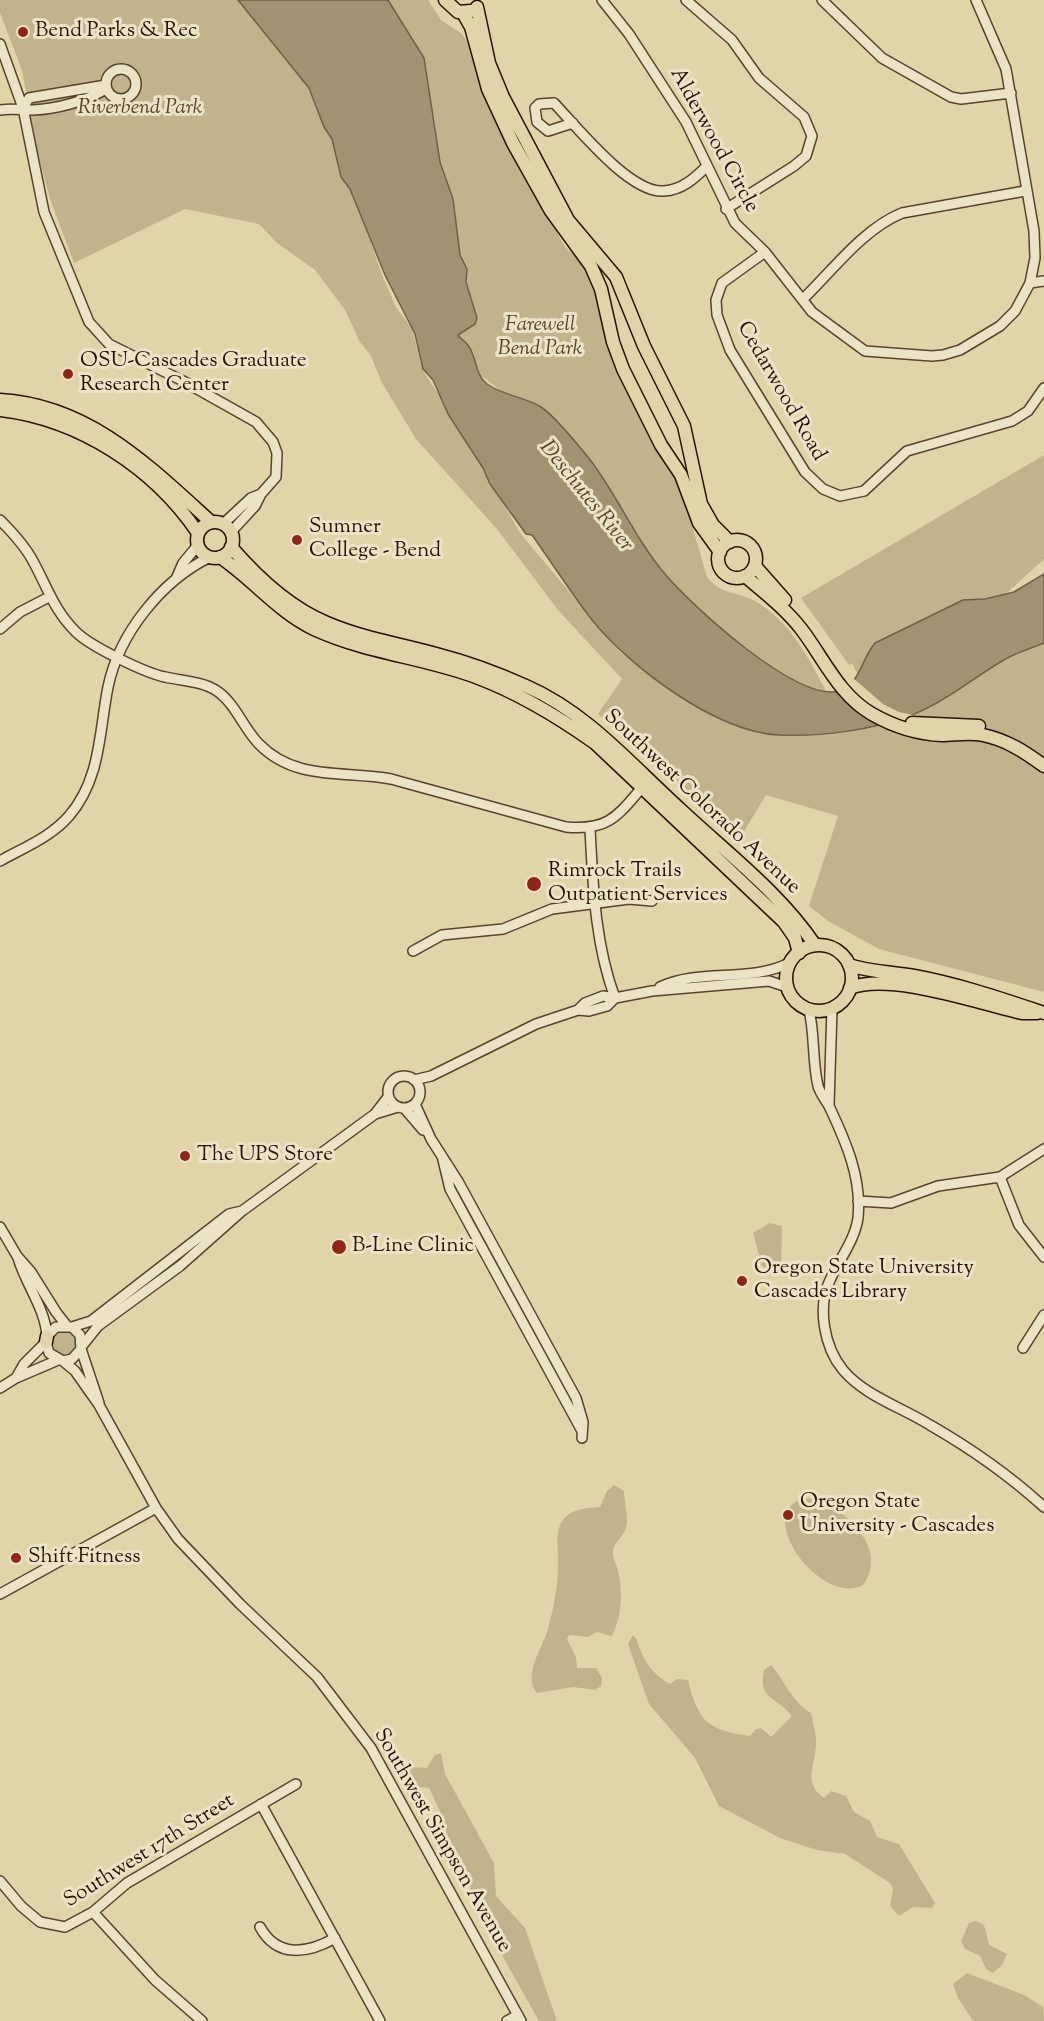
<!DOCTYPE html>
<html>
<head>
<meta charset="utf-8">
<style>
  body { margin:0 }
  canvas { display:block; background:#e1d4a9 }
</style>
</head>
<body>
<canvas width="1044" height="2021"></canvas>
<script>
const ctx = document.querySelector('canvas').getContext('2d');
ctx.lineJoin = 'round';
function fillPath(path, color) { ctx.fillStyle = color; ctx.fill(path, 'evenodd'); }
function strokePath(path, color, width, dash) { ctx.strokeStyle = color; ctx.lineWidth = width; ctx.lineCap = dash ? 'butt' : 'round'; ctx.setLineDash(dash || []); ctx.stroke(path); }
function label(font, color, halo, rows, align = 'center') {
  ctx.font = font + ' "Sorts Mill Goudy",serif'; ctx.lineWidth = 6; ctx.setLineDash([]); ctx.textBaseline = 'middle'; ctx.strokeStyle = halo; ctx.fillStyle = color; for (const [text, x, y, turn = 0] of rows) {
    ctx.save(); ctx.translate(x, y); ctx.rotate((+turn || 0) * Math.PI / 180); ctx.textAlign = isNaN(turn) ? turn : align; if (halo) ctx.strokeText(text, 0, 0); ctx.fillText(text, 0, 0); ctx.restore();
  }
}
const green = new Path2D(`
  M0 0H245L318 96 384 280 396 307 412 329 423 371 463 431 520 533 620 652 647 671 914 714 945 699 1004 660 1044 643V992L879 949 828 921 809 906 838 816 766 795 740 838 598 714 622 679 558 610 497 529 416 439 382 383 371 356 360 342 345 310 315 270 277 243 259 224 185 209 74 263 50 199 37 151 22 70 0 13Z
  M383 0H428L441 20 462 34 467 41 482 94 515 159 565 247 582 262 591 277 602 312 678 478 707 577C724 597 735 590 755 601 789 620 809 658 826 691L832 692 811 697 695 615 526 410 475 371 458 334 467 269 460 255 446 176Z
  M1044 455V559L1008 592 859 677 852 663 849 665 801 598Z
  M770 1223 782 1226 781 1276 762 1266 753 1233Z
  M52 1344a12 12 0 1 1 24 0a12 12 0 1 1-24 0Z
  M614 1485 624 1491C624 1502 629 1520 626 1528 623 1538 613 1542 613 1553 613 1559 617 1565 618 1571 623 1592 622 1616 612 1636L597 1632 588 1637 569 1635 567 1639 576 1657 577 1668H596L602 1678 601 1686 595 1690 573 1687 537 1693C521 1674 545 1646 549 1625 554 1606 558 1585 558 1566 559 1553 555 1538 560 1525 567 1509 585 1508 600 1507L607 1491Z
  M803 1498C839 1499 892 1549 863 1585 823 1607 752 1516 803 1498Z
  M633 1635C639 1641 638 1645 641 1652 647 1666 657 1677 670 1684L677 1679 688 1680C698 1723 709 1730 750 1736L756 1729 761 1728 771 1737 792 1716C778 1697 757 1700 764 1670L771 1665C786 1682 791 1701 811 1713 813 1722 816 1732 816 1741 817 1763 801 1782 824 1798L831 1791 846 1796 854 1812 870 1821 877 1837 899 1844 935 1903 932 1908 913 1907 899 1916 890 1906 893 1889 890 1883 845 1854 817 1850 780 1838 719 1806 695 1758 649 1704 628 1644Z
  M441 1753 445 1774 494 1863 496 1896 525 1928 557 2021H539L476 1909 464 1864 446 1833 445 1822 429 1788C415 1786 408 1791 401 1775L407 1767 427 1768 435 1755Z
  M976 1921 984 1925 989 1945 1007 1954 1002 1965 993 1973 986 1969 980 1956 965 1949 961 1941 969 1923Z
  M967 1973 1024 1995 1043 2007 1044 2021H973L958 1998 953 1984Z`);
const water = new Path2D(`
  M238 0H388L424 58 440 162 453 199 460 255 467 269 466 282 477 318 475 324 458 335C461 340 464 340 467 344 477 355 474 374 487 384 504 396 525 397 541 407 555 416 577 444 588 457 617 494 635 539 665 574 691 605 801 707 842 690 860 682 862 658 875 643L963 600 985 599 1014 592 1044 574V643C1030 649 1015 653 1002 661 972 679 945 702 912 715 872 730 822 737 778 735 715 731 631 668 592 620 571 593 552 563 532 535L526 534 490 484 483 468 448 414 433 380 423 369 415 334 385 275 350 189 341 177 332 139 324 127 309 88Z`);
const pier = new Path2D(`
  M853 678 883 704 899 712 918 716 883 728 859 715 833 688H839Z`);
const minor = new Path2D(`
  M602 0 629 34 686 122 735 223 765 252 812 312 865 351 932 356 943 355 960 350 1000 326 1015 311 1030 283 1035 258 1034 231 1006 69 976 0
  M686 0 732 40 759 78 804 117 812 136 806 156 794 166 726 209
  M822 0 882 58 951 97 961 99 1011 93
  M0 44 23 108 44 212 89 322 109 344 183 381 256 422 273 442 277 453 276 477 261 494 255 506 231 532
  M106 84a15 15 0 1 1 30 0a15 15 0 1 1-30 0Z
  M23 108 29 98 106 85
  M0 110C11 108 22 110 33 110 57 109 86 101 106 89
  M573 123 548 131 537 122 535 108 539 104 554 103C577 127 630 194 664 191 682 190 695 178 707 166
  M765 252 722 283 716 300 717 315 730 350 805 472 823 489 840 496 864 491 907 451 1012 421 1028 411 1044 388
  M1030 283 1044 281
  M803 299C833 270 863 229 902 213L1025 191
  M0 520C12 532 26 547 34 563 48 589 54 610 76 632 90 646 145 673 165 677 182 681 202 681 217 691 235 703 244 729 259 744 296 782 345 770 391 779L566 827C610 831 618 815 645 784
  M223 524 251 498 261 494
  M176 579 183 563 198 545
  M0 629 20 612 49 597
  M590 829C593 886 595 944 615 998
  M0 861C23 848 51 837 69 816 101 779 99 732 108 687 119 634 161 581 210 557
  M413 951 442 935 503 929 552 909 629 899 652 901
  M660 987C699 968 750 983 789 963
  M578 1010 585 1003 603 996 615 998 652 991 769 981 787 987
  M809 1010C815 1035 812 1060 818 1086 820 1093 825 1099 829 1106 846 1142 862 1178 858 1218 855 1240 839 1260 830 1280 817 1307 824 1347 843 1370 865 1396 901 1407 930 1425 970 1448 1010 1476 1044 1507
  M388 1092a16 16 0 1 1 32 0a16 16 0 1 1-32 0Z
  M414 1080 431 1076 536 1024 578 1010 589 1011 607 1006 615 998
  M415 1104 431 1139 459 1183 576 1398 583 1422 582 1438
  M829 1105 832 1008
  M405 1109 423 1130
  M375 1114 398 1107
  M443 1160 450 1189 582 1431
  M1000 1177 1019 1225 1044 1257
  M858 1201 891 1203 938 1186 1000 1177 1044 1149
  M0 1227 17 1256 31 1272 56 1312 67 1326
  M18 1258C26 1285 45 1308 47 1336
  M72 1327 91 1321 229 1214 242 1211
  M46 1342 49 1353 63 1361 72 1359 81 1349 80 1335 72 1327H56L47 1336
  M82 1346 98 1326 180 1266 242 1211 375 1114 388 1097
  M1023 1348 1044 1315
  M81 1349 99 1403
  M63 1361 75 1371 99 1405 156 1508 178 1539 240 1604 317 1677 371 1748 521 2021
  M16 1378 24 1364 46 1342
  M0 1388 16 1378 58 1360
  M0 1594 156 1508
  M261 1804 380 2021
  M0 1881 21 1906 40 1922 65 1927 93 1912 127 1883 296 1784
  M93 1912 155 1980 202 2021
  M260 1927C277 1958 307 1954 335 1938
  M507 2021 518 2015`);
const major = new Path2D(`
  M445 0 458 12 471 11
  M477 7 489 63 503 97 568 220 616 277 644 346 684 426 701 504 713 525 730 542
  M463 13 471 27 488 89 513 143 551 211 591 266 601 289 613 342 623 369 661 445 681 475 699 523 720 552
  M0 400C89 405 149 466 211 522
  M0 410C79 419 154 468 198 533
  M197 540a18 18 0 1 1 36 0a18 18 0 1 1-36 0Z
  M718 559a19 19 0 1 1 38 0a19 19 0 1 1-38 0Z
  M231 547C257 577 290 608 327 623 362 638 400 644 436 654 467 662 497 673 526 686 588 713 632 766 681 810 727 853 780 893 815 945
  M220 557C253 579 278 612 314 629 366 653 422 657 476 677 519 693 557 716 595 743L784 922 795 938 799 953
  M755 566 785 600
  M745 576C765 593 786 609 802 630 824 659 839 695 872 714 893 726 917 734 942 735 955 735 969 732 983 735 1007 740 1025 752 1044 766
  M912 723 979 726
  M786 978a33 33 0 1 1 66 0a33 33 0 1 1-66 0Z
  M849 965C870 972 892 972 914 976 958 984 1002 999 1044 1013
  M850 988C890 972 978 1003 1022 1013H1037
  M46 1342 47 1336`);
const markers = [
  [23,32,6,"#8f2418"],
  [68,374,6,"#8f2418"],
  [297,540,6,"#8f2418"],
  [534,884,8,"#8f2418"],
  [185,1156,6,"#8f2418"],
  [339,1247,8,"#8f2418"],
  [742,1281,6,"#8f2418"],
  [788,1515,6,"#8f2418"],
  [16,1558,6,"#8f2418"]
];
const poiNames = [
  ["Bend Parks & Rec",35,32],
  ["OSU-Cascades Graduate",80,362],
  ["Research Center",80,386],
  ["Sumner",309,528],
  ["College - Bend",309,552],
  ["Rimrock Trails",548,872],
  ["Outpatient Services",548,896],
  ["The UPS Store",197,1156],
  ["B-Line Clinic",352,1247],
  ["Oregon State University",754,1269],
  ["Cascades Library",754,1293],
  ["Oregon State",800,1503],
  ["University - Cascades",800,1527],
  ["Shift Fitness",28,1558]
];
const parkNames = [
  ["Riverbend Park",140,109],
  ["Farewell",540,326],
  ["Bend Park",540,350]
];
const streetNames = [
  ["Alderwood Circle",713,141,61],
  ["Cedarwood Road",780,392,60],
  ["Southwest Colorado Avenue",701,803,43],
  ["Southwest Simpson Avenue",441,1841,60],
  ["Southwest 17th Street",150,1852,-32]
];
const waterNames = [
  ["Deschutes River",585,497,51]
];
fillPath(green, '#c2b38d');
fillPath(water, '#a29271');
strokePath(water, '#725f46', 1.5);
fillPath(pier, '#e1d4a9');
strokePath(minor, '#57432e', 12);
strokePath(major, '#291305', 15);
strokePath(minor, '#ece3c7', 9);
strokePath(major, '#e1d4a9', 12);
for (const [x, y, r, color] of markers) { const dot = new Path2D(); dot.arc(x, y, r, 0, 2 * Math.PI); ctx.fillStyle = color; ctx.fill(dot); strokePath(dot, '#ece3c7', 2); }
label('21px', '#291305', '#ece3c7', poiNames, 'left');
label('italic 21px', '#57432e', '#ece3c7', parkNames);
label('21px', '#291305', '#ece3c7', streetNames);
label('italic 22px', '#594630', '#ece3c7', waterNames);
</script>
</body>
</html>
